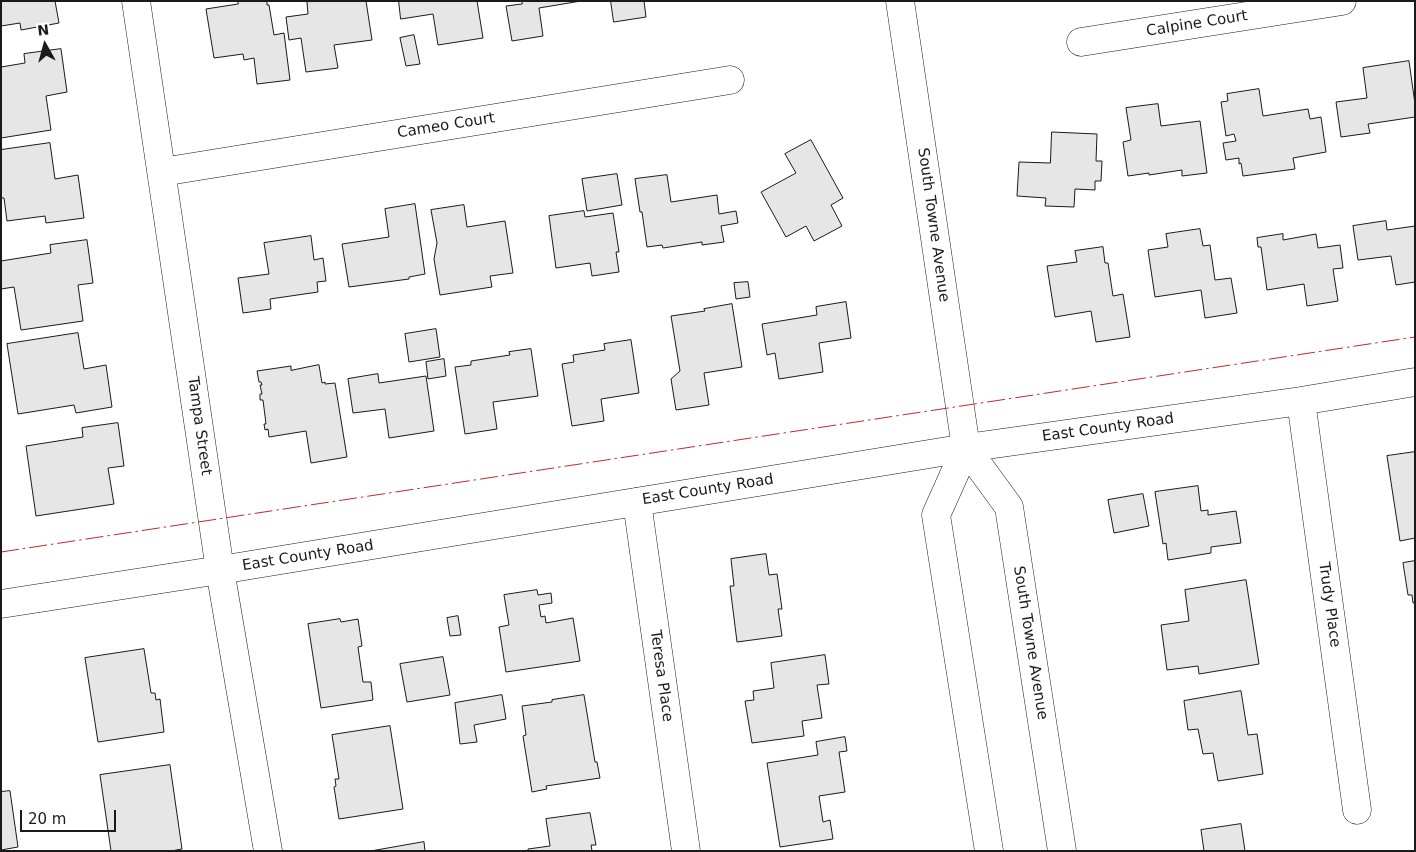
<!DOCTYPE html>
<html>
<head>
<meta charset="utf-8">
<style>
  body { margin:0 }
  #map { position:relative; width:1416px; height:852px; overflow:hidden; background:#fff; font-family:"DejaVu Sans",sans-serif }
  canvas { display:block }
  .frame { position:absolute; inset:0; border:2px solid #1a1a1a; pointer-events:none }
  .north { position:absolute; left:20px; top:20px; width:50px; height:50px; -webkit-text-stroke:4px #fff; paint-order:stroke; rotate:353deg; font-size:14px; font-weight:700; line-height:20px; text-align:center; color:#1a1a1a }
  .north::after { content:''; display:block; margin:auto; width:18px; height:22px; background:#1a1a1a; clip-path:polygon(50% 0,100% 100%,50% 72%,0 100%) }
  .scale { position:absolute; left:20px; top:810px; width:96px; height:22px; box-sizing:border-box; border:2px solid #1a1a1a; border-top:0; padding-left:6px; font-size:15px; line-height:18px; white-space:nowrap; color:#1a1a1a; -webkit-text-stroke:4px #fff; paint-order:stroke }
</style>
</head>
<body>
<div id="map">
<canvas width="1416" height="852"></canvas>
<div class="frame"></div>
<div class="north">N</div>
<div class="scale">20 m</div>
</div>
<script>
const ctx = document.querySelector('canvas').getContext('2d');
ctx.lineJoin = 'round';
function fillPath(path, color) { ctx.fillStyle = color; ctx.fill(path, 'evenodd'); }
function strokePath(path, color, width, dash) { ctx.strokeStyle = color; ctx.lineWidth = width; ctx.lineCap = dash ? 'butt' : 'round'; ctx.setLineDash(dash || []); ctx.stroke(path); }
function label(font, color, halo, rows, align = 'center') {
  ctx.font = font + ' "DejaVu Sans",sans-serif'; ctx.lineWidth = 4; ctx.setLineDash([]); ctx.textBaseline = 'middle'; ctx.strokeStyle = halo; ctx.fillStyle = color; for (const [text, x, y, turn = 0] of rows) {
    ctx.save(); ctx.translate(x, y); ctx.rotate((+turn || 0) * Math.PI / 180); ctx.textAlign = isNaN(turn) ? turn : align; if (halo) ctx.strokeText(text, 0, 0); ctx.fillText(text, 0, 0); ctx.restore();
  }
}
const building = new Path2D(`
  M1 1H55L59 23 21 30 20 23 1 26Z
  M238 1H267V5H269L274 35 284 33 290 80 257 84 254 58 244 60 243 54 214 58 206 9 238 4Z
  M366 1 372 40 334 45 338 68 306 72 301 38 289 40 286 17 308 14 307 2Z
  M399 1H477L483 38 438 45 433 14 401 19Z
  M522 1H581L539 8 543 36 512 41 506 6 522 4Z
  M611 1H644L646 17 614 22Z
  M414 35 420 64 406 66 400 38Z
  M61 49 67 92 46 96 51 130 1 138V67L25 63 24 54Z
  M1409 61 1415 104V117L1368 124 1370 133 1341 137 1336 102 1367 98 1363 68Z
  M1259 89 1263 116 1308 109 1310 119 1321 117 1326 152 1293 158 1295 169 1243 176 1241 163 1239 164V158L1226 160 1223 143 1236 141 1234 134 1226 136 1221 102 1228 101 1227 94Z
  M1158 104 1161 126 1200 121 1207 173 1182 176V170L1149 175V173L1128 176 1123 142 1131 140 1126 108Z
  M1052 132 1097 134 1096 161H1102L1101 181H1095V190L1075 189 1074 207 1045 206 1046 198 1017 196 1019 162 1050 163Z
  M811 140 843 198 831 205 842 226 814 241 806 226 786 237 761 192 796 173 785 154Z
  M50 143 55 179 78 175 84 218 46 223 45 216 7 221 4 198H1V150Z
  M617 174 622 205 587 211 582 179Z
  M667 175 671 202 717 195 719 214 736 211 738 223 721 226 724 242 702 245V242L663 248 662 245 647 247 642 212H640L635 179Z
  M415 204 425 274 409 277V279L349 287 342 244 389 237 385 209Z
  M464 205 467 227 505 221 513 273 490 276 492 287 440 295 434 259 437 243 431 210Z
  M584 211 585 217 613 213 619 252H616L619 272 592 276 590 263 556 268 549 216Z
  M1386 221 1387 230 1415 226V282L1396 285 1391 256 1358 260 1353 226Z
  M1200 229 1203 246 1210 245 1215 280 1231 278 1237 313 1205 318 1201 290 1155 297 1148 250 1168 247 1166 234Z
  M1283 234V240L1316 234 1318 248 1340 245 1343 268 1333 269 1338 301 1307 306 1304 284 1267 290 1261 247H1258L1257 238Z
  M311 236 314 260 323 258 326 281 317 282 318 292 270 299 271 309 243 313 238 278 269 274 264 243Z
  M87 240 93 283 78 285 83 321 21 330 14 287 1 289V261L51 253 50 245Z
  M1103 247 1105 263H1108L1113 296 1123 294 1130 337 1096 342 1091 311 1055 317 1047 266 1077 262 1075 251Z
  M748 282 750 297 736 299 734 283Z
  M846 302 851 338 819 343 823 372 779 379 775 353 767 355 762 324 817 315 816 307Z
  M732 304 742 367 704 373 709 405 676 410 671 379 680 371 671 316 705 311 704 309Z
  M436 329 440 357 409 362 405 334Z
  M78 333 84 369 106 365 112 407 76 413 74 405 18 414 7 344Z
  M631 340 639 393 601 399 604 421 572 426 562 364 574 362 573 355 605 350 604 344Z
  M531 349 538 396 493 402 497 429 465 434 455 367 471 365V361L510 355 509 352Z
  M444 359 446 376 428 379 426 362Z
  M319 365 322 383 325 382V384L335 383 347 457 311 463 306 431 269 437 268 429 265 430 264 424H266L263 400H260V394H262L260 385H262L261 382H259L257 371 291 366V370Z
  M378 374 379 383 426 376 434 431 389 438 385 409 353 413 348 379Z
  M118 423 124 466 108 468 114 504 36 516 26 446 83 437 82 428Z
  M1415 452V538L1400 541 1387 456Z
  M1198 486 1201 511 1208 510V515L1236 511 1241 543 1211 547V553L1168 560 1166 543 1163 544 1155 492Z
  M1143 494 1149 526 1114 533 1108 500Z
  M766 554 769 575 777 574 782 609H778L782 636 737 642 730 586H734L731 559Z
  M1415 561V603H1413L1412 595H1408L1403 563Z
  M1246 580 1259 664 1199 674 1198 666 1167 670 1161 625 1189 621 1185 590Z
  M537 590 538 595 551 593 552 603 539 605 541 617 545 616 546 623 573 618 580 661 506 672 499 627 509 625 504 595Z
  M458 616 461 635 450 636 447 618Z
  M340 619 341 622 358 619 362 646 358 647 363 682H371L373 700 321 708 308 624Z
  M144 649 151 693H155L156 700 160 699 164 732 98 742 85 658Z
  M825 655 829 684 817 685 822 718 802 721 804 736 752 743 745 701 754 700 753 691 774 688 771 663Z
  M443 657 450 695 407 702 400 664Z
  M1241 691 1248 735 1257 734 1263 774 1218 781 1213 753 1203 754 1198 729 1188 730 1184 701Z
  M502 695 506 719 474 725 477 742 460 744 455 703Z
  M584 695 595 762H597L600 778 546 786 547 789 532 792 523 736 526 735 522 706 552 702V700Z
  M390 726 403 809 339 819 334 787 336 786 335 779H339L332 735Z
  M845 737 847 751 839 752 845 792 819 796 823 822 830 820 833 839 780 847 767 763 818 755 816 742Z
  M170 765 182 849 171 851H111L100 775Z
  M10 791 18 847 1 850V792Z
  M590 813 596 845H591L592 851H528V849L550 846 546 819Z
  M1241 824 1245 851H1249H1204L1201 830Z
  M424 842 425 851H371Z`);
const street = new Path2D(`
  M136 1 220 570 268 851
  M1081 42 1342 1
  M162 172 730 80
  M1301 401 1357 810
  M966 448 1301 401 1415 382
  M966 448 1009 507 1062 851
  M966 448 936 515 989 851
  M637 502 686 851`);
const secondary = new Path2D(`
  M1 604 220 570 966 448 900 1`);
const power = new Path2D(`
  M1 552 1415 337`);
const streetNames = [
  ["Calpine Court",1197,24,-9],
  ["Cameo Court",446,126,-9],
  ["South Towne Avenue",933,225,82],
  ["Tampa Street",199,426,82],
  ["East County Road",1108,428,-8],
  ["East County Road",708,490,-9],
  ["East County Road",308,556,-9],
  ["Trudy Place",1329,605,82],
  ["South Towne Avenue",1030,643,81],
  ["Teresa Place",661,676,82]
];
fillPath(building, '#e6e6e6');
strokePath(building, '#1a1a1a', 1);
strokePath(street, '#1a1a1a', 29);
strokePath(secondary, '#1a1a1a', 29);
strokePath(street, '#fff', 28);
strokePath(secondary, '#fff', 28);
strokePath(power, '#c62828', 1, [18, 4, 2.5, 4]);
label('15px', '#1a1a1a', '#fff', streetNames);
</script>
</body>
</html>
